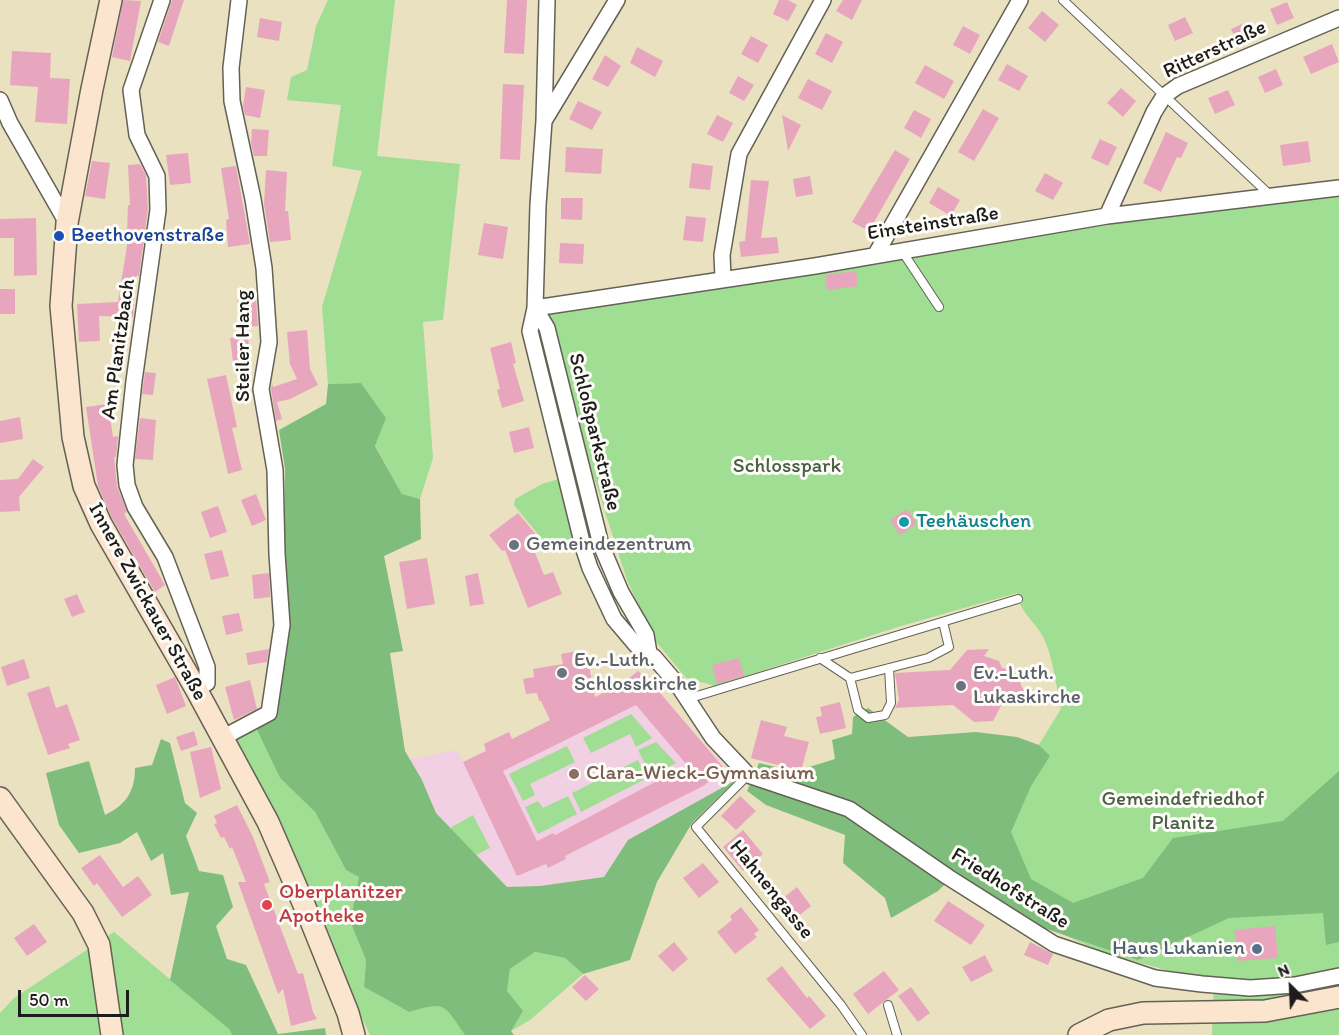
<!DOCTYPE html>
<html>
<head>
<meta charset="utf-8">
<style>
  body { margin:0 }
  #map { position:relative; width:1339px; height:1035px; overflow:hidden; background:#eae1c0; font-family:Itim,sans-serif }
  canvas { display:block }
  .north { position:absolute; left:1261px; top:957px; width:60px; height:60px; -webkit-text-stroke:4px #fdfcf7; paint-order:stroke; rotate:336deg; font-size:16px; font-weight:700; line-height:24px; text-align:center; color:#1c1c1c }
  .north::after { content:''; display:block; margin:auto; width:21px; height:27px; background:#1c1c1c; clip-path:polygon(50% 0,100% 100%,50% 72%,0 100%) }
  .scale { position:absolute; left:18px; top:990px; width:111px; height:27px; box-sizing:border-box; border:3px solid #1c1c1c; border-top:0; padding-left:8px; font-size:18px; line-height:21px; white-space:nowrap; color:#1c1c1c; -webkit-text-stroke:4px #fdfcf7; paint-order:stroke }
</style>
</head>
<body>
<div id="map">
<canvas width="1339" height="1035"></canvas>
<div class="north">N</div>
<div class="scale">50 m</div>
</div>
<script>
const ctx = document.querySelector('canvas').getContext('2d');
ctx.lineJoin = 'round';
function fillPath(path, color) { ctx.fillStyle = color; ctx.fill(path, 'evenodd'); }
function strokePath(path, color, width, dash) { ctx.strokeStyle = color; ctx.lineWidth = width; ctx.lineCap = dash ? 'butt' : 'round'; ctx.setLineDash(dash || []); ctx.stroke(path); }
function label(font, color, halo, rows, align = 'center') {
  ctx.font = font + ' Itim,sans-serif'; ctx.lineWidth = 6; ctx.setLineDash([]); ctx.textBaseline = 'middle'; ctx.strokeStyle = halo; ctx.fillStyle = color; for (const [text, x, y, turn = 0] of rows) {
    ctx.save(); ctx.translate(x, y); ctx.rotate((+turn || 0) * Math.PI / 180); ctx.textAlign = isNaN(turn) ? turn : align; if (halo) ctx.strokeText(text, 0, 0); ctx.fillText(text, 0, 0); ctx.restore();
  }
}
const built = new Path2D(`
  M638 671 661 694 736 780 628 840 604 877 540 886 507 887 436 813 422 780 410 759 457 750 464 762 486 751 484 744 509 732 512 739 623 683Z`);
const green = new Path2D(`
  M328 0H395L377 156 460 164 443 320 423 322 433 458 420 499 402 494 375 445 386 418 361 383 328 384 322 307 362 171 332 166 341 105 287 100 291 77 307 70 316 26Z
  M1339 194V1035H1212L1214 978 1170 971 1104 953 1035 922 985 832 1061 709C1056 686 1054 662 1045 641 1038 624 1019 612 1017 593L901 626 715 686 686 678 653 638 627 580 577 425 548 313 760 283 1105 225Z
  M559 479 576 537 548 550 541 538 514 505 515 499 542 484Z
  M631 714 652 738 636 747 630 734 591 753 583 738Z
  M256 728 280 778 315 812 346 870 360 877 353 908 352 926 366 960 364 987 409 1012C447 1001 443 1004 465 1035H370L339 969 286 840 234 737Z
  M656 742 676 763 651 776 638 750Z
  M567 746 575 762 530 784 535 795 523 801 509 774Z
  M638 760 647 778 581 812 572 793Z
  M568 796 577 814 538 834 525 807 538 801 543 808Z
  M473 815 490 848 476 855 450 828Z
  M114 932 229 1029 232 1035H0V1013L14 998Z
  M535 952 565 958 583 974 530 1020 511 1031 507 991 510 969Z`);
const forest = new Path2D(`
  M361 383 386 418 375 446 402 494 420 499 421 539 384 556 403 651 390 653 405 751 422 780 436 813 507 887 540 886 604 877 628 840 736 780 692 823 657 882 630 960 583 974 565 958 535 952 510 969 507 991 523 1011 511 1031 514 1035H465C443 1004 447 1001 409 1012L364 987 366 960 352 926 353 908 359 877 346 870 315 812 280 778 256 728 273 721 276 707 283 627 285 469 279 430 326 404 328 384Z
  M868 708 908 737 976 732 1017 737 1039 745 1050 756 1031 786 1011 832 1031 879 1073 903 1143 878 1173 838 1283 821 1339 771V942L1326 945 1323 913 1229 918 1138 960 1026 922 953 876 938 891 891 918 885 898 843 863 845 835 766 805 747 791 759 763 806 774 809 767 835 759 832 740 852 734 853 717Z
  M161 739 170 743 185 803 197 813 186 836 199 871 223 875 233 907 216 926 227 959 246 965 278 1034 325 1028 326 1035H232L229 1029 170 980 189 892 171 895 163 853 151 861 137 832 120 843 79 853 59 825 46 773 89 761 105 815C126 805 135 791 135 768L152 765Z`);
const building = new Path2D(`
  M123 0 141 1 130 61 112 57Z
  M172 0H184L169 46 158 42Z
  M507 0H527L524 54 504 53Z
  M779 0H788L797 5 788 21 773 14Z
  M843 0H862L852 20 836 11Z
  M1287 2 1294 18 1277 25 1270 9Z
  M1042 11 1059 25 1045 42 1028 28Z
  M1185 17 1193 33 1175 41 1168 25Z
  M260 18 282 22 279 41 257 37Z
  M1249 21 1255 35 1238 43 1231 29Z
  M963 26 980 35 970 54 953 45Z
  M826 33 843 42 832 63 815 54Z
  M751 36 768 45 758 63 741 54Z
  M1332 44 1339 62 1311 74 1303 57Z
  M637 47 663 61 655 77 630 63Z
  M12 51 51 53 50 78 70 79 67 124 35 122 38 87 10 85Z
  M605 55 621 66 608 87 592 79Z
  M1007 64 1028 76 1019 91 998 80Z
  M925 65 954 81 944 99 915 83Z
  M1276 69 1283 85 1265 93 1258 77Z
  M738 76 754 85 744 101 729 93Z
  M808 79 832 91 822 110 798 98Z
  M503 84 524 85 520 160 500 159Z
  M246 87 265 90 260 118 245 115 243 106Z
  M1121 88 1136 101 1123 117 1107 103Z
  M1228 90 1235 105 1215 114 1208 98Z
  M578 101 602 112 592 130 569 119Z
  M983 109 999 118 974 161 958 152Z
  M914 110 931 119 921 138 904 128Z
  M717 115 733 123 723 142 707 134Z
  M782 115 801 125 788 151Z
  M252 129 269 130 267 156H254L251 143Z
  M1166 132 1188 143 1181 158 1177 157 1161 192 1143 183Z
  M1100 139 1117 147 1108 166 1091 158Z
  M1308 141 1311 162 1283 166 1280 145Z
  M566 147 603 149 601 174 565 172Z
  M895 150 910 159 869 231 852 222Z
  M188 153 191 183 170 185 166 155Z
  M92 161 110 163 105 199 85 196Z
  M692 163 713 166 710 190 689 188Z
  M140 164 146 175 148 209 139 276H136L133 317 99 316 100 341 79 342 77 304 118 302 129 233H127L128 205H130L128 165Z
  M236 166 250 244 228 247 226 220 229 219 221 168Z
  M266 170 287 172 285 211H288L291 240 270 242 264 204Z
  M1045 173 1063 183 1053 200 1035 191Z
  M810 176 813 194 796 197 793 179Z
  M751 180 769 181 761 238 777 237 779 253 741 257 739 242 745 241Z
  M938 187 960 200 951 216 929 203Z
  M561 198H583L582 220 561 219Z
  M686 216 706 218 703 242 683 240Z
  M36 218 37 275 14 276V238H0V219Z
  M484 223 508 227 503 259 478 255Z
  M560 243 584 244 583 264 559 263Z
  M856 271 858 286 827 290 825 275Z
  M0 289H15V314H0Z
  M256 299 258 326 239 328 237 301Z
  M307 330 310 369 318 385 290 399 277 402 282 419 276 421 271 389 272 383 273 387 297 379 290 364 287 332Z
  M248 336 250 359 233 361 230 338Z
  M511 342 516 363 513 364 524 401 502 408 497 390 500 389 490 348Z
  M145 372 156 373 153 395 142 394Z
  M226 375 237 427 232 428 242 470 228 474 207 379Z
  M108 404 113 437 118 436 116 457H114L117 486 127 512 124 514 165 585 155 592 112 518 98 486 86 407Z
  M20 417 23 439 0 443V421Z
  M140 418 156 420 153 460 135 459Z
  M529 427 534 448 514 453 509 432Z
  M33 459 44 467 19 497 20 511 0 512V480L18 479Z
  M256 494 266 520 252 526 241 500Z
  M218 506 227 532 210 538 201 512Z
  M907 509 917 524 900 535 890 520Z
  M518 513 538 537 530 540 544 575 553 572 562 594 528 608 505 550 502 551 489 535Z
  M222 550 229 576 211 580 204 554Z
  M427 558 435 604 407 609 399 562Z
  M269 573 270 597 254 599 252 575Z
  M478 573 484 604 470 606 465 576Z
  M77 594 85 612 72 617 64 599Z
  M239 613 243 631 226 635 222 616Z
  M269 649 267 662 248 665 246 653Z
  M989 649 984 656 999 661 1002 668 1014 670 1024 691 1011 695 1012 698 1004 700 993 721 974 722 953 705 895 708 899 700 895 673 950 670 967 650Z
  M577 651 579 661 588 660 595 697 623 683 638 671 661 694 723 767 705 785 565 856 566 859 548 868 546 864 517 876 463 762 486 751 484 744 509 732 512 739 550 720 541 701H539L537 693 526 694 523 679 534 677 533 669 563 664 561 654ZM636 705 687 765 555 835 553 833 537 841 503 771Z
  M739 658 744 676 717 684 712 665Z
  M24 659 30 678 7 686 1 667Z
  M175 677 186 706 167 714 156 685Z
  M250 680 257 709 234 720 225 687Z
  M49 686 56 708 67 704 80 740 68 744 70 748 48 755 27 693Z
  M840 702 846 728 820 734 816 717 822 716 820 707Z
  M761 720 787 727 784 736 809 742 801 771 751 758Z
  M194 731 198 745 181 751 176 737Z
  M211 747 221 789 200 798 190 752Z
  M740 796 756 811 736 830 721 816Z
  M237 805 253 837 270 882 264 884 298 974 303 973 313 1012 317 1019 291 1026 283 989 278 994 238 882H246L232 847 230 849 224 837 221 838 214 824 217 823 214 816Z
  M743 830 763 854 743 871 723 847Z
  M100 855 123 887 138 876 152 895 122 917 97 883 94 886 81 868Z
  M703 863 719 882 699 898 683 878Z
  M797 887 811 906 794 920 779 901Z
  M948 901 985 925 971 945 934 921Z
  M741 907 759 930 754 934 757 937 735 954 717 932 732 920 730 916Z
  M34 924 47 942 27 956 14 938Z
  M1275 926 1278 958 1237 961 1235 930Z
  M674 942 688 959 673 972 658 956Z
  M1030 942 1053 954 1048 965 1024 955Z
  M985 955 993 971 971 982 962 967Z
  M782 966 807 998 809 996 826 1016 810 1029 766 979Z
  M884 971 899 990 868 1014 853 994Z
  M585 975 599 989 586 1001 572 987Z
  M911 987 930 1013 918 1022 898 996Z`);
const lane = new Path2D(`
  M1063 0 1271 196
  M902 251 939 307
  M820 658 850 678 928 658 949 647 943 622
  M850 678 858 710 868 718 885 715 891 703 889 668
  M687 699 1018 599
  M748 775 696 827 841 1005 862 1035
  M888 1005 897 1035`);
const street = new Path2D(`
  M162 0 131 90 137 135 157 176 158 210 134 381 125 465 127 485 135 507 165 557 207 667V683L196 689
  M547 0 544 121 538 205 535 308 530 331 584 550 590 568 614 619 636 645 654 657 678 685 713 738 748 775 849 809 948 877 1054 944 1155 978 1202 984 1250 988 1295 985 1339 976
  M0 100 10 123 67 223
  M544 121 617 0
  M1107 216 1154 112 1164 96 1178 86 1339 18
  M876 254 1020 0
  M723 278 722 255 739 154 823 0
  M535 308 815 266 1107 216 1339 188
  M535 308 547 328 601 545 621 592 646 635 649 653
  M222 738 269 713 282 625 277 554 275 470 261 389 269 342 264 268 253 199 232 101 231 68 239 0`);
const secondary = new Path2D(`
  M111 0 92 89 67 223 61 306 73 437 84 486 101 524 196 689 268 822 311 921 348 1013 354 1035
  M0 798 83 913 99 945 112 1035
  M1079 1035 1109 1020 1143 1013 1265 1011 1339 997`);
const markers = [
  [59,236,6,"#1a4fb4"],
  [904,522,6,"#0f9aa8"],
  [514,545,6,"#6b7280"],
  [562,673,6,"#6b7280"],
  [961,686,6,"#6b7280"],
  [574,774,6,"#8d6e63"],
  [267,905,6,"#e0444e"],
  [1257,949,6,"#5c6f8a"]
];
const streetNames = [
  ["Ritterstraße",1215,50,-25],
  ["Einsteinstraße",933,224,-9],
  ["Steiler Hang",244,346,-90],
  ["Am Planitzbach",119,349,-82],
  ["Schloßparkstraße",594,432,76],
  ["Innere Zwickauer Straße",147,602,61],
  ["Friedhofstraße",1010,889,32],
  ["Hahnengasse",771,890,51]
];
const transitNames = [
  ["Beethovenstraße",71,236]
];
const parkNames = [
  ["Schlosspark",787,467],
  ["Gemeindefriedhof",1183,800],
  ["Planitz",1183,824]
];
const cultureNames = [
  ["Teehäuschen",916,522]
];
const worshipNames = [
  ["Gemeindezentrum",526,545],
  ["Ev.-Luth.",574,661],
  ["Schlosskirche",574,685],
  ["Ev.-Luth.",973,674],
  ["Lukaskirche",973,698]
];
const educationNames = [
  ["Clara-Wieck-Gymnasium",586,774]
];
const healthNames = [
  ["Oberplanitzer",279,893],
  ["Apotheke",279,917]
];
const serviceNames = [
  ["Haus Lukanien",1245,949]
];
fillPath(built, '#f1d0e3');
fillPath(green, '#9fde93');
fillPath(forest, '#7fbd7d');
fillPath(building, '#e8a6be');
strokePath(lane, '#646155', 10);
strokePath(street, '#646155', 18);
strokePath(secondary, '#646155', 24);
strokePath(lane, '#fff', 8);
strokePath(street, '#fff', 15);
strokePath(secondary, '#fce5cf', 21);
for (const [x, y, r, color] of markers) { const dot = new Path2D(); dot.arc(x, y, r, 0, 2 * Math.PI); ctx.fillStyle = color; ctx.fill(dot); strokePath(dot, '#fdfcf7', 2); }
label('21px', '#1c1c1c', '#fdfcf7', streetNames);
label('21px', '#164399', '#fdfcf7', transitNames, 'left');
label('21px', '#4a6046', '#fdfcf7', parkNames);
label('21px', '#0d838f', '#fdfcf7', cultureNames, 'left');
label('21px', '#5b616d', '#fdfcf7', worshipNames, 'left');
label('21px', '#785e54', '#fdfcf7', educationNames, 'left');
label('21px', '#be3a42', '#fdfcf7', healthNames, 'left');
label('21px', '#4e5e75', '#fdfcf7', serviceNames, 'right');
</script>
</body>
</html>
